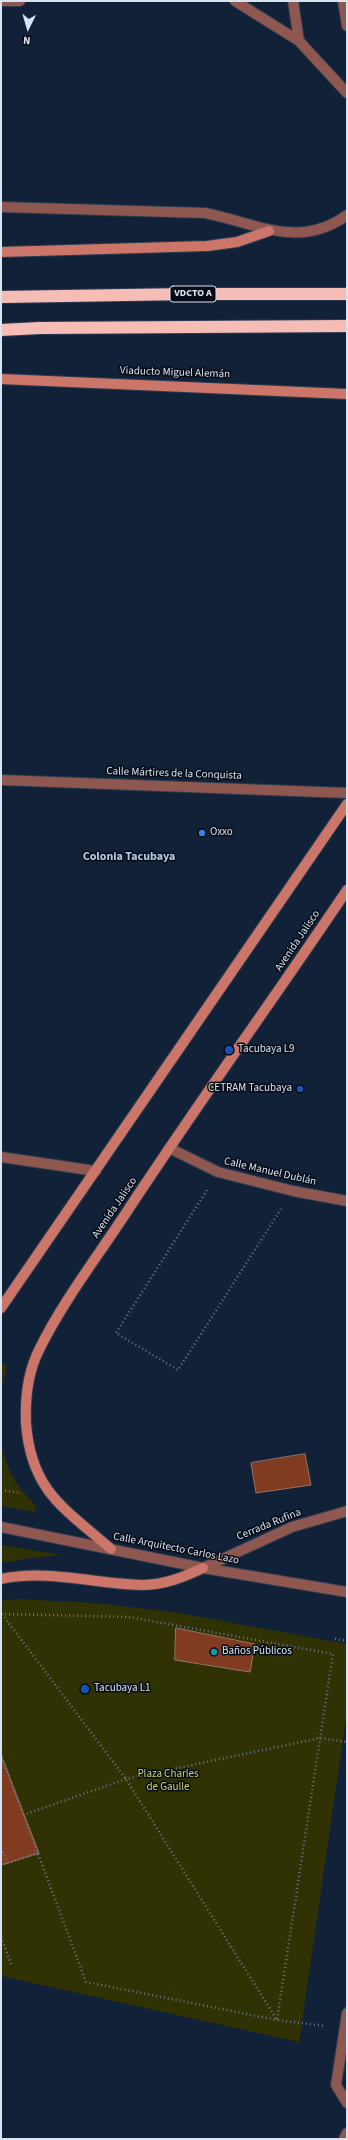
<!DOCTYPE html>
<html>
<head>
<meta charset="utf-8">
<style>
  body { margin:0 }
  #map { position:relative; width:348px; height:2140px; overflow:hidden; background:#112137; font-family:"Source Sans 3",sans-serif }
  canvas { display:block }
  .frame { position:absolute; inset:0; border:2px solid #d9e4f3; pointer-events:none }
  .north { position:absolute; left:8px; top:8px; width:40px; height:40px; -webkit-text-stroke:3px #050b14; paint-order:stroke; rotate:185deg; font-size:11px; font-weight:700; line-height:16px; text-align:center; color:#d9e4f3 }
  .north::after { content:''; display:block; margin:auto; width:14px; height:18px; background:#d9e4f3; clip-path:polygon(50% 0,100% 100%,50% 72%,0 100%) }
</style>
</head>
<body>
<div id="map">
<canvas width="348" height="2140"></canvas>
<div class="frame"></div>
<div class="north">N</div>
</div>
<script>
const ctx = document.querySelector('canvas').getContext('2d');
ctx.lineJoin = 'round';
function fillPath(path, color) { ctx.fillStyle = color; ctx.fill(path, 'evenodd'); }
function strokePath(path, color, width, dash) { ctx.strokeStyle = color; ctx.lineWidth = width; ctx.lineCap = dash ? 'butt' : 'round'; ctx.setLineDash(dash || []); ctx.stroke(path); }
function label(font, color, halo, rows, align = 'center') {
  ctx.font = font + ' "Source Sans 3",sans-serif'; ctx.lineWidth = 3; ctx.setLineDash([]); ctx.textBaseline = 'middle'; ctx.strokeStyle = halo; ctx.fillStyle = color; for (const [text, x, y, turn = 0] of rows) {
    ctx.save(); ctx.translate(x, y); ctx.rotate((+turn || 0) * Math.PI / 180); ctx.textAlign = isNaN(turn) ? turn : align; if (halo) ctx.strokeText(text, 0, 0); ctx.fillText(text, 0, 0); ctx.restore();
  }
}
const green = new Path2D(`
  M3 1363 7 1365 1 1391V1364Z
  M1 1444C8 1473 16 1485 36 1506L34 1512 1 1506Z
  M1 1545 62 1555 29 1558 1 1563Z
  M16 1599 96 1603 179 1613 347 1644V1712L299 2042 1 1976V1601Z`);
const building = new Path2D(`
  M305 1454 311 1485 256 1493 251 1463Z
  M176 1628 255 1644 250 1672 175 1660Z
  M1 1755 39 1853 1 1865Z`);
const path = new Path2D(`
  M207 1190 116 1333 178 1370 281 1209
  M1 1490 21 1493
  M1 1614 129 1617 333 1654 277 2020 86 1982 1 1755
  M2 1614 126 1779 277 2020 325 2026
  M335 1639 347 1641
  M23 1815 126 1779 320 1738 347 1742
  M1 1848 8 1863 39 1853
  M1 1865 8 1863
  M1 1937 12 1967`);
const service = new Path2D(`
  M3 1H20
  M235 1 299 41
  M293 1 299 41 347 93
  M347 2013 336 2085 347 2103`);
const minor = new Path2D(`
  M1 780 347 793
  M169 1148 218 1172 293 1191 347 1201
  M1 1157 96 1171
  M203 1568 292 1527 347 1511
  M344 2139 347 2133`);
const tertiary = new Path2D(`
  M343 1 347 26
  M1 207 205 213C256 223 299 250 347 215
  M1 1527 203 1568 347 1592`);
const secondary = new Path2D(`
  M1 252 207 246 237 242 269 231
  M1 379 347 394
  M1 1308 347 804
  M111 1549C64 1508 31 1491 26 1423 25 1399 28 1372 39 1350 63 1301 98 1256 128 1210 199 1102 275 997 347 890
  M1 1579C49 1569 94 1584 142 1585 164 1585 184 1577 203 1568`);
const motorway = new Path2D(`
  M1 297 188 294H347
  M1 330 40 328 347 326`);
const markers = [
  [202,833,4,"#3f7fe0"],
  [229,1050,5,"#1a4fb4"],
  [300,1089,4,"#1a4fb4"],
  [214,1652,4,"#0f9aa8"],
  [85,1689,5,"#1a4fb4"]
];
const shields = [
  [193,294,46]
];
const shieldNames = [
  ["VDCTO A",193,294]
];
const streetNames = [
  ["Viaducto Miguel Alemán",175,373,2],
  ["Calle Mártires de la Conquista",174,774,2],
  ["Avenida Jalisco",298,941,-56],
  ["Calle Manuel Dublán",270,1172,13],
  ["Avenida Jalisco",115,1208,-56],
  ["Cerrada Rufina",269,1525,-22],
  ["Calle Arquitecto Carlos Lazo",176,1549,11]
];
const poiNames = [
  ["Oxxo",210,833],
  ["Tacubaya L9",238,1050],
  ["CETRAM Tacubaya",292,1089,"right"],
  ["Baños Públicos",222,1652],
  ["Tacubaya L1",94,1689]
];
const parkNames = [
  ["Plaza Charles",168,1775],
  ["de Gaulle",168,1788]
];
const neighbourhoodNames = [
  ["Colonia Tacubaya",129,857]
];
fillPath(green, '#313204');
fillPath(building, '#813b20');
strokePath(building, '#967467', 1);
strokePath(service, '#2d3c51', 12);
strokePath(minor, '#2d3c51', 12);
strokePath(tertiary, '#2d3c51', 12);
strokePath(secondary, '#2d3c51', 12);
strokePath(motorway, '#2d3c51', 14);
strokePath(path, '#687689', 2.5, [1, 3]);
strokePath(service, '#8e5750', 10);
strokePath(minor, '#8e5750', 10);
strokePath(tertiary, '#8e5750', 10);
strokePath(secondary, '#cc7569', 10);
strokePath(motorway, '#f5bdb5', 12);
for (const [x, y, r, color] of markers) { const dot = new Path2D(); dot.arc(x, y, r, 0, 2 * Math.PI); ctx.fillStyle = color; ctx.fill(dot); strokePath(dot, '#050b14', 1.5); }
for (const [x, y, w] of shields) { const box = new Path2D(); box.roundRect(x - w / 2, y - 8, w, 16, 3); ctx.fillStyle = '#050b14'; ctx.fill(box); strokePath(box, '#d9e4f3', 1); }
label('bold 10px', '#d9e4f3', null, shieldNames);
label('11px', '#d9e4f3', '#050b14', streetNames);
label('11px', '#d9e4f3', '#050b14', poiNames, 'left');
label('11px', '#d0d566', '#050b14', parkNames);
label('bold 12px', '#b3c9e6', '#050b14', neighbourhoodNames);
</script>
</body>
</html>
